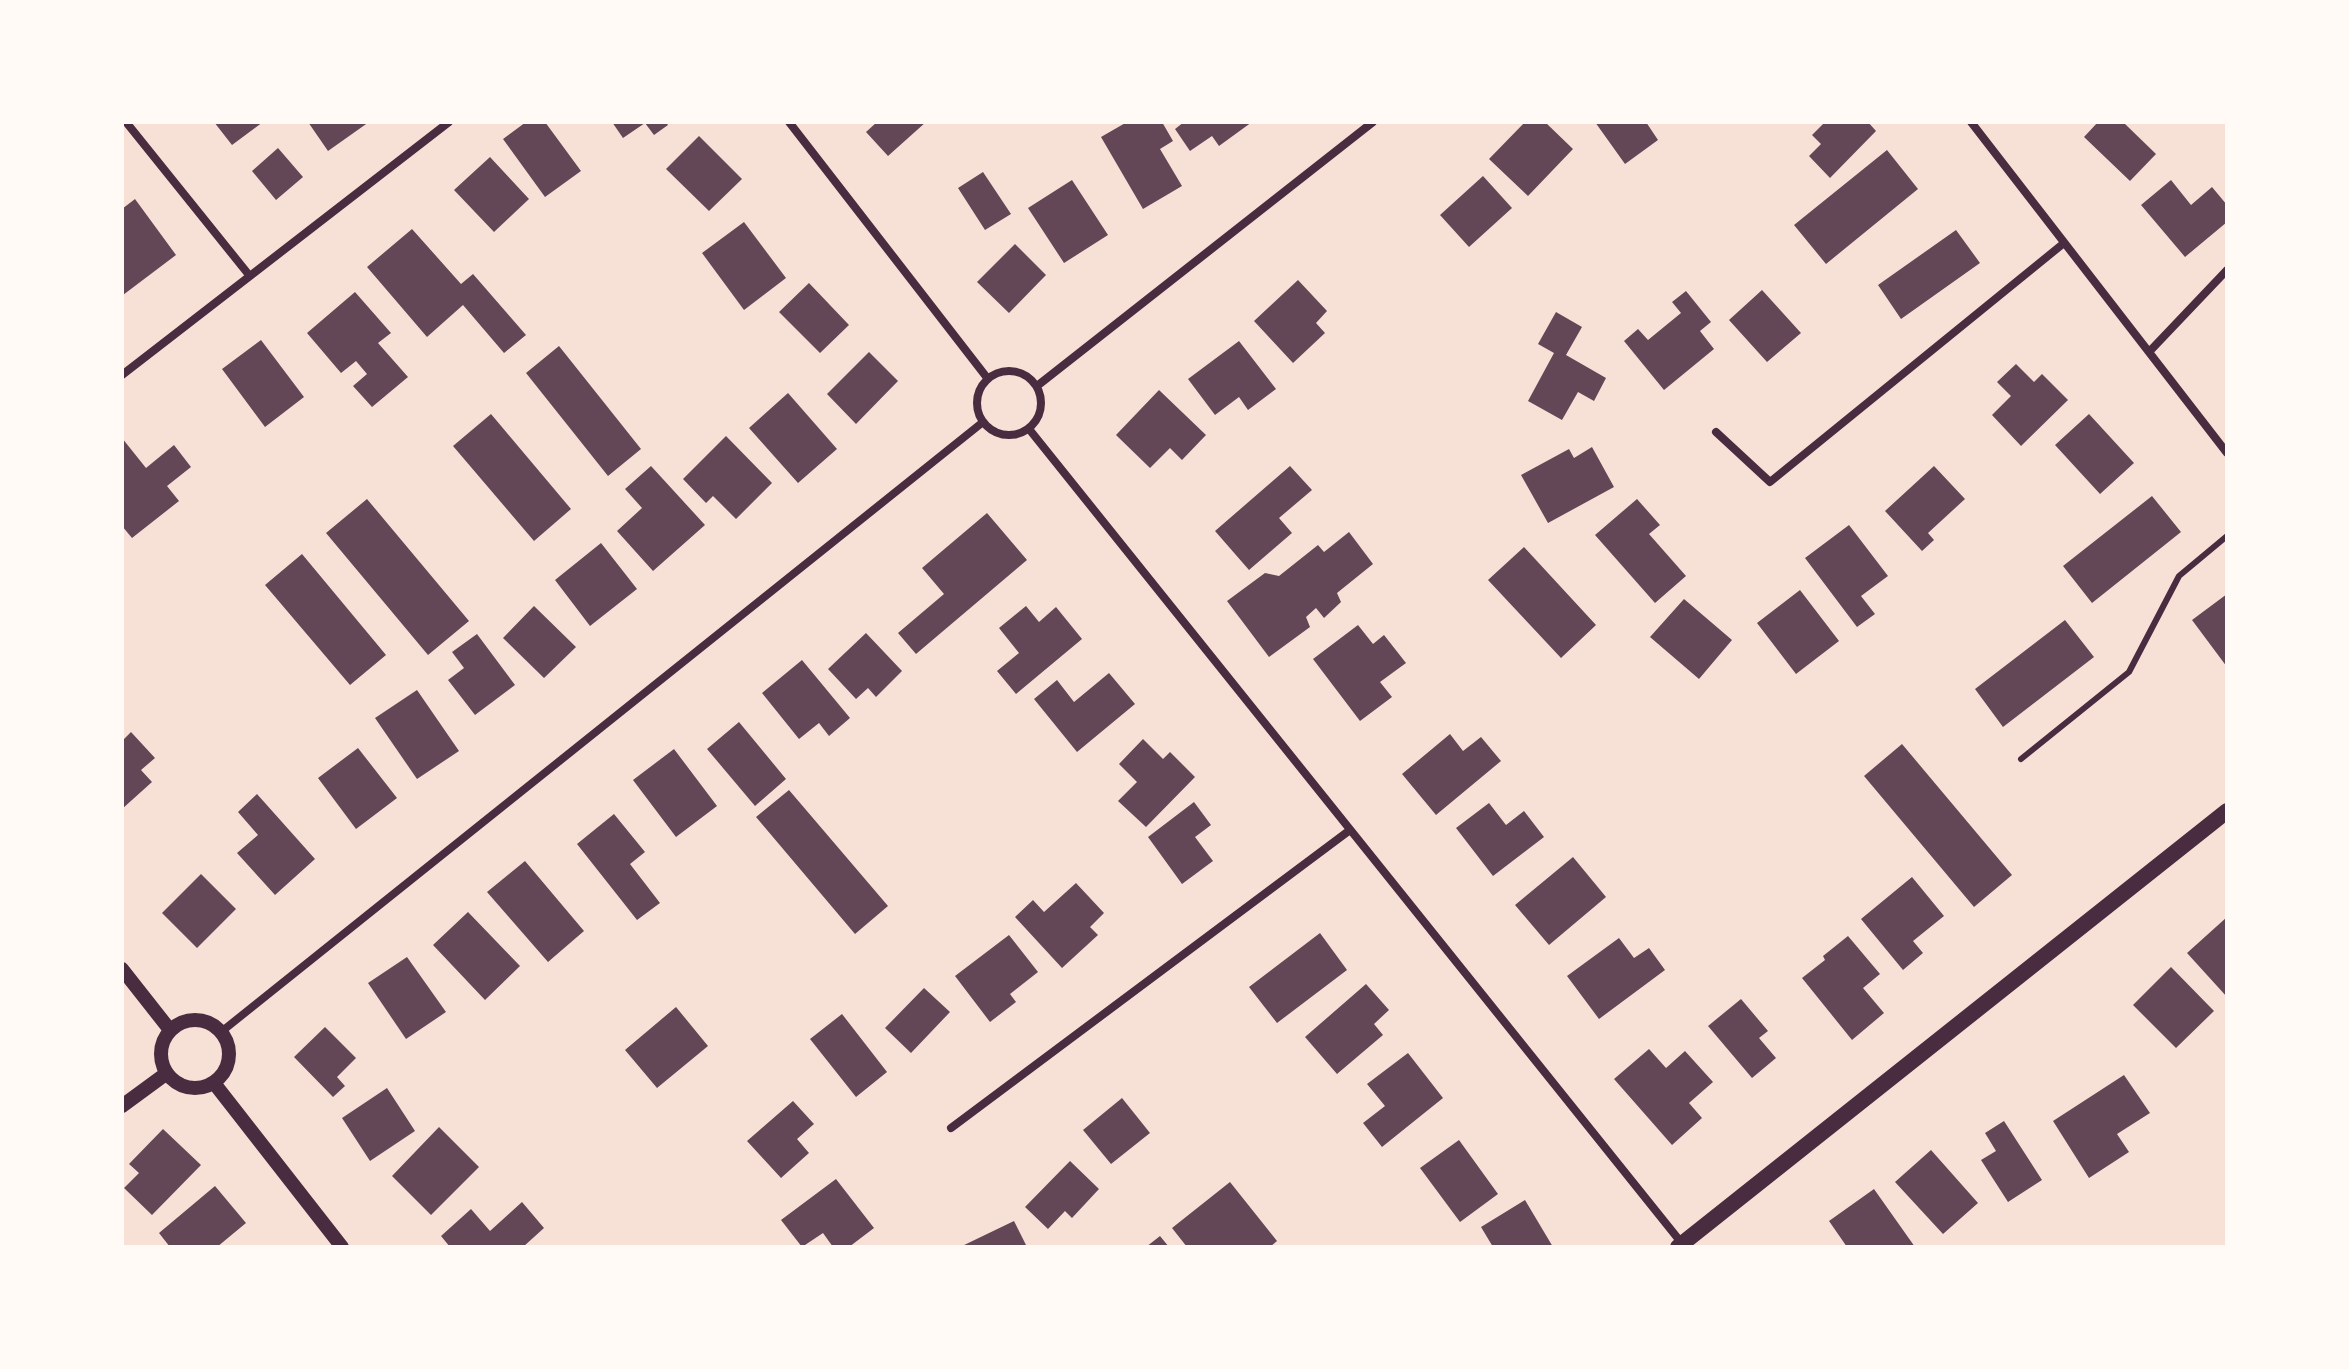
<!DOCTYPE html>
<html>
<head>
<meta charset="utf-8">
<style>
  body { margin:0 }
  #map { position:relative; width:2349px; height:1369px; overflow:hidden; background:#f7e1d7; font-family:Inter,sans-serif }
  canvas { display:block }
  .frame { position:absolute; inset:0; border:124px solid #fffaf5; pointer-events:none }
</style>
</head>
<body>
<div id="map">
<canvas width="2349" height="1369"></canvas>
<div class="frame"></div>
</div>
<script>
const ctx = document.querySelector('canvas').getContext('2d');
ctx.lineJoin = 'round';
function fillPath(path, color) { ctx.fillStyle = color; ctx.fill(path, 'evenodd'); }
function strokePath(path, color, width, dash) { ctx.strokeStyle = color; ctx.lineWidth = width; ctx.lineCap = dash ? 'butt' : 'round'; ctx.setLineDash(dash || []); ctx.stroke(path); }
const building = new Path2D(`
  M214 122H263L232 145Z
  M308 122H369L328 151Z
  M526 122H545L581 171 545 197 503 139Z
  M612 122H666L668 125 654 135 645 123 623 138Z
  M877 122H926L888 156 866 132Z
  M1127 122H1162L1173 141 1160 149 1182 186 1143 209 1101 137Z
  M1184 122H1252L1219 146 1212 136 1190 151 1175 129Z
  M1525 122H1545L1573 149 1528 196 1489 159Z
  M1595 122H1646L1658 140 1625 164Z
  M1825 122H1868L1876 131 1830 178 1809 156 1821 144 1812 135Z
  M2098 122H2123L2156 154 2130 181 2084 137Z
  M699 136 742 179 709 211 666 169Z
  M278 148 303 177 276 200 252 171Z
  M1887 150 1918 189 1826 264 1794 225Z
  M490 157 529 199 494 232 454 190Z
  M983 172 1011 214 985 230 958 188Z
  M1483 176 1512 208 1469 247 1440 215Z
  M1072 180 1108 235 1064 263 1028 208Z
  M2171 180 2191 205 2212 187 2227 205V222L2185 257 2141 205Z
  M135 199 176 255 123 295 122 209Z
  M744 222 786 278 744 310 702 253Z
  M412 229 461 284 473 274 526 335 504 353 463 305 427 337 367 267Z
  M1956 230 1980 263 1901 319 1878 285Z
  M1015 244 1046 275 1009 313 977 282Z
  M1298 280 1327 311 1316 323 1325 333 1293 363 1254 321Z
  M809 283 849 325 820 353 779 312Z
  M1762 290 1801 333 1767 362 1729 320Z
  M1686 291 1711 322 1700 331 1714 349 1664 390 1624 341 1638 329 1648 340 1681 313 1672 302Z
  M355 292 391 333 378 343 408 377 372 407 353 386 367 374 356 361 341 373 307 333Z
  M1556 312 1582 327 1566 355 1606 378 1594 401 1578 392 1562 420 1528 401 1554 353 1538 344Z
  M261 340 304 397 265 427 222 369Z
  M1239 341 1276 389 1248 410 1239 397 1215 415 1188 379Z
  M559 346 641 449 608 476 526 373Z
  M869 352 898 381 856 424 827 394Z
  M2016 364 2034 382 2042 374 2068 400 2021 446 1992 415 2011 396 1997 382Z
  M1159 390 1206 435 1182 460 1170 448 1150 468 1116 435Z
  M788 393 837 449 798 483 749 428Z
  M491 414 571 509 534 541 453 446Z
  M2089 414 2134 463 2100 494 2055 445Z
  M726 436 772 483 736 519 713 496 706 503 683 479Z
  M122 438 146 468 174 445 191 467 167 486 179 501 132 538 122 526Z
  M1592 447 1614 487 1548 523 1521 475 1569 449 1574 458Z
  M651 466 705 525 653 571 617 531 642 508 625 489Z
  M1290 466 1312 490 1279 518 1292 533 1249 570 1215 531Z
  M1934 466 1965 499 1928 533 1934 540 1922 551 1885 511Z
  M2152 496 2181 532 2092 603 2063 566Z
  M367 499 469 621 428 655 326 533Z
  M1637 499 1660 525 1649 534 1686 576 1655 603 1595 535Z
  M987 513 1027 560 916 654 898 633 944 594 922 568Z
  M1849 525 1888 576 1861 596 1875 614 1857 627 1805 558Z
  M1349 532 1373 564 1337 593 1341 602 1324 618 1316 608 1306 617 1310 627 1269 657 1227 601 1265 573 1279 576 1318 545 1324 552Z
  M601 543 637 589 590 626 555 580Z
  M1524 547 1596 625 1561 658 1488 580Z
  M302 554 386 655 350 685 265 585Z
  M1800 590 1839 641 1796 674 1757 623Z
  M2227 594V667L2192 620Z
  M1684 599 1732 640 1699 679 1650 637Z
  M534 606 576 647 544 678 503 638Z
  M1026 606 1039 622 1056 607 1082 639 1016 694 997 671 1019 653 999 628Z
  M2065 620 2094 657 2003 727 1975 689Z
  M1358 625 1373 644 1384 635 1406 663 1380 682 1392 697 1360 721 1313 659Z
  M866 633 902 671 876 697 868 688 856 699 828 669Z
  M477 634 515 685 475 715 448 680 464 668 452 652Z
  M802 660 850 718 829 736 819 723 799 739 762 693Z
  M1109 673 1135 704 1077 752 1034 699 1057 680 1074 702Z
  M417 690 459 751 417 779 375 718Z
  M739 722 786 779 755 806 707 749Z
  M131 732 155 758 141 770 152 782 122 809V741Z
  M1450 734 1463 751 1481 737 1501 761 1436 815 1402 774Z
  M1143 739 1163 759 1170 752 1195 777 1146 827 1118 801 1137 782 1119 764Z
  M1902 744 2012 875 1974 907 1864 776Z
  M358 748 397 798 356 829 318 778Z
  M674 749 717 806 676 837 633 780Z
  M789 790 888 906 855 934 756 817Z
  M257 794 315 859 275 895 237 853 258 835 238 812Z
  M1194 802 1211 825 1195 837 1213 861 1182 884 1148 837Z
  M1489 803 1506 825 1524 811 1544 837 1493 876 1456 828Z
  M614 814 645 852 630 864 660 903 637 920 577 844Z
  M1573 857 1606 897 1549 945 1515 905Z
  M525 861 584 931 548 962 487 892Z
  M201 874 236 909 197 948 162 913Z
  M1912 877 1944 916 1913 941 1923 953 1903 970 1861 919Z
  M1076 883 1104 913 1090 927 1098 935 1062 968 1015 917 1033 900 1044 912Z
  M468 912 520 966 485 1000 433 945Z
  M2227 917V997L2187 953Z
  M1320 933 1347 970 1277 1023 1249 987Z
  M1009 935 1038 972 1010 994 1016 1002 990 1022 955 976Z
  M1848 936 1880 974 1863 988 1884 1013 1852 1040 1802 978 1825 960 1823 956Z
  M1619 938 1634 958 1649 948 1665 970 1599 1019 1567 976Z
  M407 957 446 1012 406 1039 368 983Z
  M2171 967 2214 1011 2176 1048 2133 1005Z
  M1366 984 1389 1010 1374 1024 1383 1035 1337 1074 1305 1037Z
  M924 988 950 1012 911 1053 885 1028Z
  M1741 999 1768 1031 1759 1038 1776 1058 1752 1078 1708 1026Z
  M676 1007 708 1046 657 1088 625 1050Z
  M842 1014 887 1072 856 1097 810 1039Z
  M325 1027 356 1058 337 1077 345 1086 333 1097 294 1057Z
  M1649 1049 1666 1068 1685 1051 1713 1082 1689 1103 1702 1118 1672 1145 1614 1079Z
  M1408 1053 1443 1098 1382 1147 1363 1123 1385 1106 1367 1084Z
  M2124 1075 2150 1113 2117 1134 2129 1152 2089 1178 2053 1121Z
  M387 1088 415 1131 370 1161 342 1118Z
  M1122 1098 1150 1133 1111 1164 1083 1130Z
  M793 1101 814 1124 797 1139 809 1153 781 1178 747 1141Z
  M2004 1121 2042 1180 2008 1202 1981 1160 1996 1151 1985 1133Z
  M439 1127 479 1167 431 1215 392 1176Z
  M163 1129 201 1165 152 1215 124 1188 139 1173 129 1164Z
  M1459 1140 1498 1194 1460 1222 1420 1168Z
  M1931 1150 1978 1203 1943 1234 1895 1182Z
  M1070 1161 1099 1189 1072 1218 1065 1211 1048 1229 1025 1207Z
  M836 1179 874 1228 849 1247H833L823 1233 802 1247 781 1220Z
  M1230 1182 1277 1241 1270 1247H1187L1172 1228Z
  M215 1186 246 1223 217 1247H170L159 1233Z
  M1874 1189 1915 1247H1847L1829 1221Z
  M1525 1200 1553 1247H1493L1481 1227Z
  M522 1202 544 1228 523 1247H450L441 1236 471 1209 490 1231Z
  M1014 1221 1027 1247H960Z
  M1160 1236 1169 1247H1146Z`);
const service = new Path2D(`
  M2021 759 2129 672 2179 576 2227 536`);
const minor = new Path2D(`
  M126 122 249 275
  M789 122 988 379
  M1971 122 2227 453
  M2149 352 2227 270
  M977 403a32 32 0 1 1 64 0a32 32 0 1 1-64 0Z
  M122 375 449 122
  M1037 386 1373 122
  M1029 429 1684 1246
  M1716 432 1770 482 2064 243
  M221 1032 983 422
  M951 1128 1350 830`);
const tertiary = new Path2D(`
  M122 969 170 1030
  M161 1054a34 34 0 1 1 68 0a34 34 0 1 1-68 0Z
  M214 1083 342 1247
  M122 1106 167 1073`);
const secondary = new Path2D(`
  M1678 1247 2227 811`);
fillPath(building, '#644757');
strokePath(service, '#4a2c40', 6);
strokePath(minor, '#4a2c40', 8);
strokePath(tertiary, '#4a2c40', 14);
strokePath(secondary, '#4a2c40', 16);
</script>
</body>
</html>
